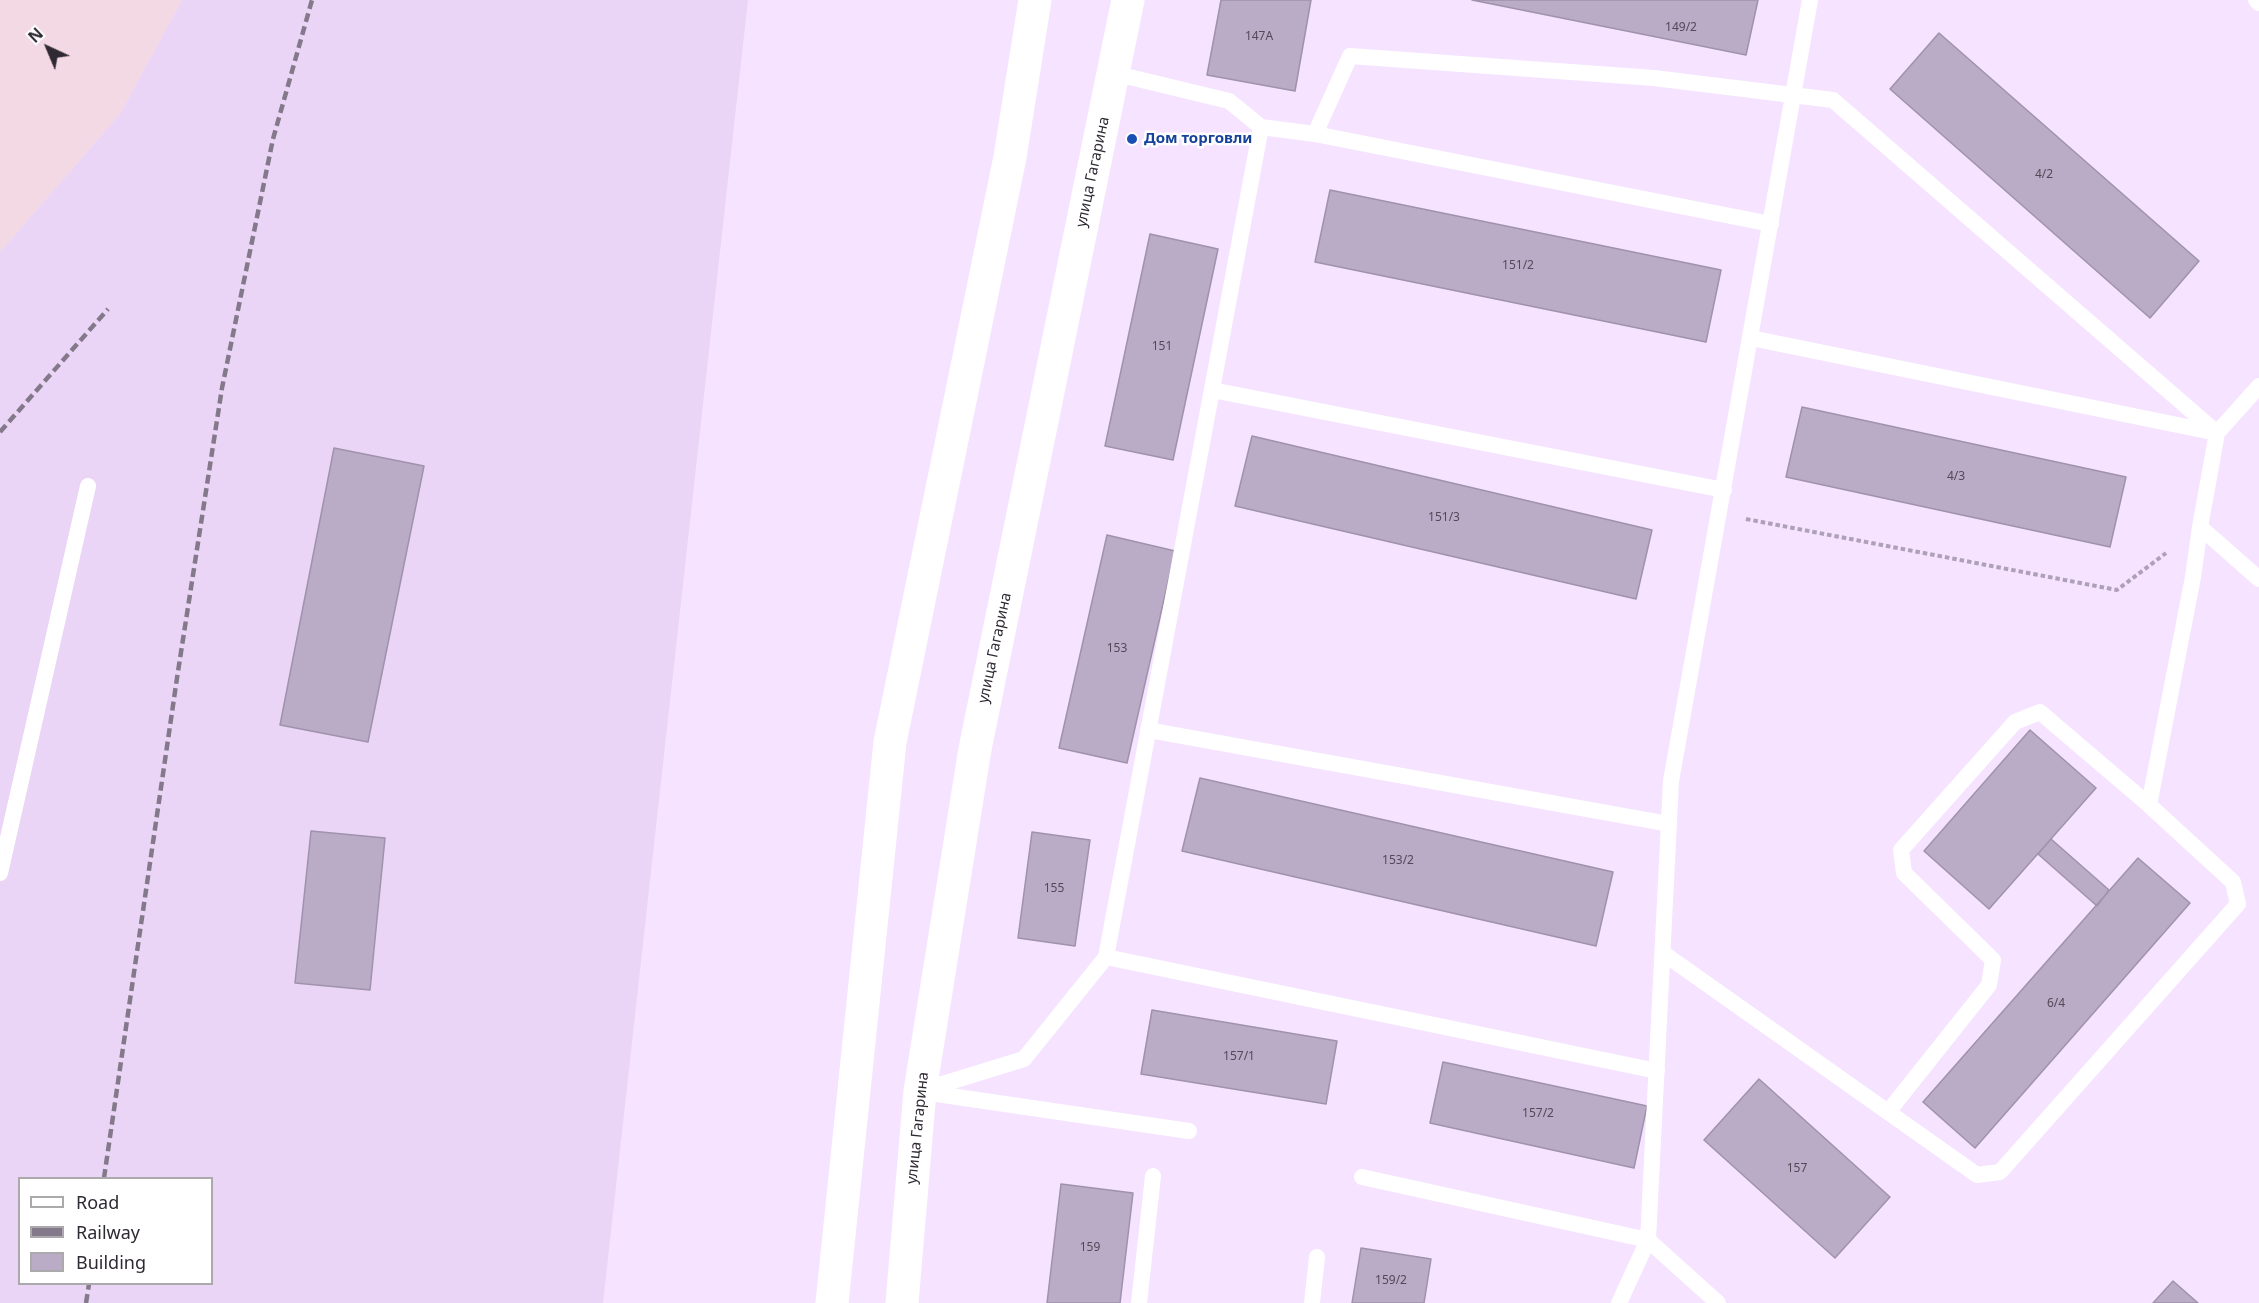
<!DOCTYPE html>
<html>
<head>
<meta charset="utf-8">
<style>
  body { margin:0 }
  #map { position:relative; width:2259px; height:1303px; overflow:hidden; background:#f5e3ff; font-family:"Noto Sans",sans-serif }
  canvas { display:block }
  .legend { position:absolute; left:18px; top:1177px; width:195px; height:108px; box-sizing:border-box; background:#fff; border:2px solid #aca9ad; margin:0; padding:8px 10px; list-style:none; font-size:18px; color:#2f2933 }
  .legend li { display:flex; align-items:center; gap:12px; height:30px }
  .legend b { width:30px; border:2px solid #aca9ad }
  .north { position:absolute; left:18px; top:18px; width:60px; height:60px; -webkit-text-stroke:4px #fff; paint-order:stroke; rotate:316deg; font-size:16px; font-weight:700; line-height:24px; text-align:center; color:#2f2933 }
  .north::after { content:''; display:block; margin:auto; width:21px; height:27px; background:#2f2933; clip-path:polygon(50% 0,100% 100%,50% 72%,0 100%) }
</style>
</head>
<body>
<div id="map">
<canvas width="2259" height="1303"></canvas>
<ul class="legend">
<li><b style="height:8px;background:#fff"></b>Road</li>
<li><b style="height:8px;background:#84798a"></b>Railway</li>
<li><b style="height:16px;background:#baabc6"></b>Building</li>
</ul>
<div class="north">N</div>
</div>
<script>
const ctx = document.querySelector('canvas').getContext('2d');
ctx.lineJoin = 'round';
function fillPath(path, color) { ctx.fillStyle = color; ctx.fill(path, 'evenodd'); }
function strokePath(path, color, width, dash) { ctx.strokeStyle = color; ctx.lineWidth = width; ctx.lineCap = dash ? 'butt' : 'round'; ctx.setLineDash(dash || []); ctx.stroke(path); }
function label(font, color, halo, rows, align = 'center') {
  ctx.font = font + ' "Noto Sans",sans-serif'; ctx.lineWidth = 5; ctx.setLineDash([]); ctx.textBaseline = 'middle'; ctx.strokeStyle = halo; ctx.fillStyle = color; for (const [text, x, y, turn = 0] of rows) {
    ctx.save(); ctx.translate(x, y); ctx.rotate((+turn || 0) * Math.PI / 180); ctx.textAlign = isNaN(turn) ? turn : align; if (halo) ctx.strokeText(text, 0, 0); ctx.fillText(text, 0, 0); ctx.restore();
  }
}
const industrial = new Path2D(`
  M0 0H182L120 114 0 252Z`);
const built = new Path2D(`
  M182 0H748L603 1303H0V252L120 114ZM20 1178H212V1284H20Z`);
const building = new Path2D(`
  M1221 0H1311L1295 91 1207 75Z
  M1472 0H1758L1746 55Z
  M1939 33 2199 261 2150 318 1890 89Z
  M1330 190 1721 270 1706 342 1315 262Z
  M1150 234 1218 249 1173 460 1105 446Z
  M1802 407 2126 477 2110 547 1786 477Z
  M1252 436 1652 530 1636 599 1235 506Z
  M334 448 424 466 368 742 280 725Z
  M1107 535 1175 551 1127 763 1059 748Z
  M2030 730 2096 788 1989 909 1924 851Z
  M1200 778 1613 872 1596 946 1182 851Z
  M311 831 385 838 370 990 295 983Z
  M1032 832 1090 840 1075 946 1018 938Z
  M2051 839 2109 890 2097 906 2038 854Z
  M2138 858 2190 903 1975 1148 1923 1102Z
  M1152 1010 1337 1041 1326 1104 1141 1074Z
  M1443 1062 1647 1106 1634 1168 1430 1123Z
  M1759 1079 1890 1197 1835 1258 1704 1140Z
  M1061 1184 1133 1193 1120 1303H1047Z
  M1361 1248 1431 1259 1424 1303H1352Z
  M2173 1281 2198 1303H2153Z`);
const path = new Path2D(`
  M1746 519 2117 590 2166 553`);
const lane = new Path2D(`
  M2256 0 2259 3
  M1113 73 1229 101 1261 127
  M1315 134 1771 224
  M1751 338 2217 433 2259 386
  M1212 390 1724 490
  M2200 527 2259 579
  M1148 730 1669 824
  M0 873 88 486
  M1663 953 1977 1175 2000 1172 2238 904 2233 882 2149 805
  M1106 957 1657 1071
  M920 1091 1024 1059 1106 957 1261 127 1315 134 1350 56 1654 78 1833 100 2217 433 2200 527 2193 577 2149 805 2040 712 2015 722 1901 850 1904 873 1993 960 1989 985 1888 1112
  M923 1092 1189 1131
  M1362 1177 1648 1240 1619 1303
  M1139 1303 1153 1176
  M1312 1303 1317 1257
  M1718 1303 1648 1240 1671 781 1810 0`);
const primary = new Path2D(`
  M832 1303 890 742 1010 157 1035 0
  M902 1303 920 1091 975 749 1128 0`);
const rail = new Path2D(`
  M0 432 108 309
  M104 1178 177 678 222 388 273 139 312 0
  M86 1303 89 1284`);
const markers = [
  [1132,139,6,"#1a4fb4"]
];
const numberNames = [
  ["149/2",1681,28],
  ["147А",1259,37],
  ["4/2",2044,175],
  ["151/2",1518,266],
  ["151",1162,347],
  ["4/3",1956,477],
  ["151/3",1444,518],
  ["153",1117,649],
  ["153/2",1398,861],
  ["155",1054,889],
  ["6/4",2056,1004],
  ["157/1",1239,1057],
  ["157/2",1538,1114],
  ["157",1797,1169],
  ["159",1090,1248],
  ["159/2",1391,1281]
];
const transitNames = [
  ["Дом торговли",1144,139]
];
const streetNames = [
  ["улица Гагарина",1093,172,-78],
  ["улица Гагарина",995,648,-78],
  ["улица Гагарина",918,1128,-84]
];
fillPath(industrial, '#f2d9e3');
fillPath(built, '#ebd5f7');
fillPath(building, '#baabc6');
strokePath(building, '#a092ac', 1.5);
strokePath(path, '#aea0b6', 4, [4.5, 3]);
strokePath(lane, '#fff', 16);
strokePath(primary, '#fff', 33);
strokePath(rail, '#84798a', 4.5, [9, 4.5]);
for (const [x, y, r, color] of markers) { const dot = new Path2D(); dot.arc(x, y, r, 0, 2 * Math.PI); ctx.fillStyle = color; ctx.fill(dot); strokePath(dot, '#fff', 2); }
label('12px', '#524a58', null, numberNames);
label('bold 15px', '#164399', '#fff', transitNames, 'left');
label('15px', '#2f2933', '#fff', streetNames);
</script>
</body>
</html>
